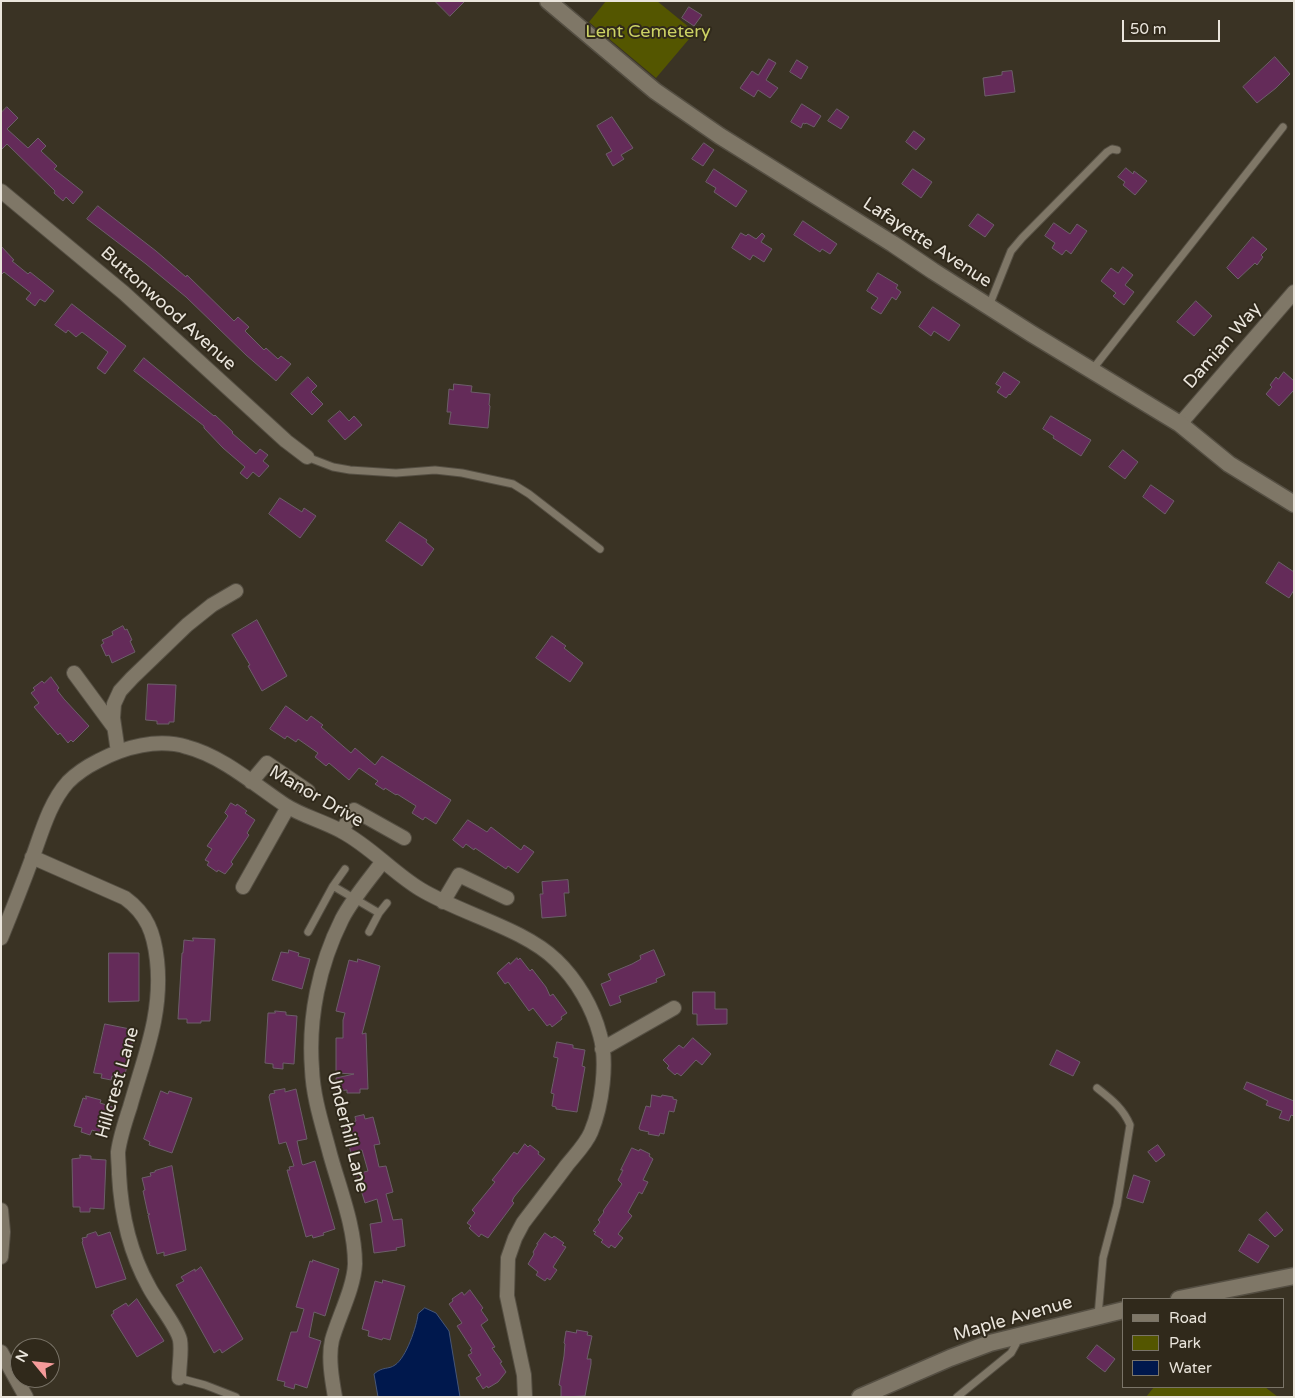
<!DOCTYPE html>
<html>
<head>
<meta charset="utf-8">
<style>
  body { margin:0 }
  #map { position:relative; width:1295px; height:1398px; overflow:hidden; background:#3a3324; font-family:"Varela Round",sans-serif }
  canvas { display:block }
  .frame { position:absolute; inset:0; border:2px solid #eae5dc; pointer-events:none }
  .legend { position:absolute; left:1122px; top:1298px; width:162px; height:90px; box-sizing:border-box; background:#30291b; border:1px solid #7a7468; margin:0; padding:6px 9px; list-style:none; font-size:15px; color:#eae5dc }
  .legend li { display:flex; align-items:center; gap:10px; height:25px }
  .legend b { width:25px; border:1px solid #7a7468 }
  .north { position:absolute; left:10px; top:1338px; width:50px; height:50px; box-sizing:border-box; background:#30291b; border:1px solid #7a7468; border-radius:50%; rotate:298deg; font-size:14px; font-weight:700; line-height:20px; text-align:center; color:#eae5dc }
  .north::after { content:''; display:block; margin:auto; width:18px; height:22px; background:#f59b9a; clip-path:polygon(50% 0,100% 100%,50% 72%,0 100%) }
  .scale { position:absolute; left:1122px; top:20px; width:98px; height:22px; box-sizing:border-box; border:2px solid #eae5dc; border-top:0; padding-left:6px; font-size:15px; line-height:18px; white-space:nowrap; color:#eae5dc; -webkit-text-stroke:4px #30291b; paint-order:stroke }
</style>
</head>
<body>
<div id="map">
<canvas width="1295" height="1398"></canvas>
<div class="frame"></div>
<ul class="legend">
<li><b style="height:6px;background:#7f7767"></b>Road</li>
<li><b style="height:14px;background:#545600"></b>Park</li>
<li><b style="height:14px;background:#00184d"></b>Water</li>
</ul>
<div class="north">N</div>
<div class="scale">50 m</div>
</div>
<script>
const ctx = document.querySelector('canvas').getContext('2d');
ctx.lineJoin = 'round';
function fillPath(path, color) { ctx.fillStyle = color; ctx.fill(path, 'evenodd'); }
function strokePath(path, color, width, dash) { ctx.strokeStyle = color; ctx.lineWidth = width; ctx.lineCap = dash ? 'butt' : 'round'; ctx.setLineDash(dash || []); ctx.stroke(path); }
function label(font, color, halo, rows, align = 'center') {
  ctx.font = font + ' "Varela Round",sans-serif'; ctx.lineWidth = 4; ctx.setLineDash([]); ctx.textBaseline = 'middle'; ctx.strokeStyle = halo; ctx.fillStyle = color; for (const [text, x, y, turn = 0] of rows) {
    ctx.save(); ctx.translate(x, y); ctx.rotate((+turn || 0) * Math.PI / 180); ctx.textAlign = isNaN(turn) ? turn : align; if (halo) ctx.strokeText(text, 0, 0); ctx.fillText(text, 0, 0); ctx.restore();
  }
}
const green = new Path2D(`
  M606 1H657L695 32 656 78 589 22Z
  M1154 1387H1265L1278 1397H1146Z`);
const water = new Path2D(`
  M425 1308 436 1313 449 1331 460 1397H378L374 1374C383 1366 388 1370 395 1365 406 1358 417 1326 418 1314Z`);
const building = new Path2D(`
  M435 1H465L450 16Z
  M689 7 702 15 694 26 682 18Z
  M1275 57 1290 74 1276 88 1257 103 1243 87Z
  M769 59 776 63 766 80 778 88 770 98 758 90 754 97 740 88 752 71 758 75Z
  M797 60 808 67 801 79 790 72Z
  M1012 71 1015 92 985 96 983 78 1002 75V72Z
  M802 104 821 116 814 127 806 123 805 124 803 123 801 128 791 122Z
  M7 107 18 118 7 129 28 148 38 138 46 146 41 151 57 166 54 169 83 192 73 204 66 197 63 201 54 193 55 191 7 144 1 150V113Z
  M837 109 849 117 841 129 828 121Z
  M612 117 633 148 621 155 624 159 613 166 606 154 612 151 597 126Z
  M914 131 925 139 916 150 906 142Z
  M704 143 714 150 703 166 692 159Z
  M1126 168 1133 174 1134 171 1147 181 1135 195 1123 185 1125 182 1118 177Z
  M714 169 747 191 736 207 714 192 716 188 706 182Z
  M913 169 932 182 921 198 902 184Z
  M98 206 156 251 186 277 187 275 234 321 238 317 249 327 245 331 264 350 266 348 278 359 281 356 291 364 276 381 246 355 186 297 146 264 87 219Z
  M978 214 994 225 985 237 969 226Z
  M803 221 837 244 830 254 822 249 820 252 794 235Z
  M1054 223 1070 234 1077 224 1087 231 1071 254 1066 250 1062 255 1052 248 1055 243 1045 236Z
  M741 233 746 236 748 234 756 239 762 233 765 236 761 242 772 249 764 262 753 255 750 260 732 248Z
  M1253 237 1267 249 1261 255 1263 257 1257 265 1255 263 1238 279 1227 268Z
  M1 246 14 260 12 261 28 274 30 272 54 291 45 302 40 299 35 306 26 299 31 293 4 272 1 275Z
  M1123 267 1133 275 1125 285 1134 292 1124 305 1113 296 1116 293 1101 281 1111 268 1118 273Z
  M878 273 898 285 896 288 901 292 896 300 892 297 881 314 871 308 878 298 867 291Z
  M1196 301 1212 316 1194 336 1177 322Z
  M72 304 126 346 105 374 97 368 108 352 82 332 76 337 68 330 66 333 55 325Z
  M933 307 960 325 949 341 934 331 931 336 919 327Z
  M144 358 214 416 215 415 233 432 232 433 256 454 260 449 268 455 263 461 269 466 259 477 253 472 247 479 240 473 245 467 223 448 204 428V426L134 371Z
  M1004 372 1020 382 1010 395 1009 394 1006 398 997 392 1001 387 996 384Z
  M1284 372 1294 381V390L1279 406 1266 394 1272 387 1270 385 1276 377 1278 379Z
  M308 377 317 386 311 392 323 404 312 415 291 394Z
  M454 384 472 386 471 392 490 394 489 405 490 406 488 428 449 424 451 412H447L449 389 453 390Z
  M340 411 349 421 354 416 362 425 345 440 328 421Z
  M1051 416 1091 440 1081 456 1053 438 1054 436 1043 429Z
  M1123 450 1138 462 1125 479 1109 467Z
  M1151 485 1174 501 1165 514 1143 497Z
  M280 498 302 512 304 508 316 516 300 538 269 514Z
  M400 522 427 540 426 542 434 549 422 566 386 541Z
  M1279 562 1294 572V590L1289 598 1266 583Z
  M257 620 287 676 262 691 248 666 250 665 232 635Z
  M123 626 125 630 127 629 132 640 130 641 135 652 112 663 109 655 106 656 101 645 104 643 102 640 113 635 112 632Z
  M552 636 566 646 564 648 583 663 570 682 536 658Z
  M51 677 59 688 57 690 64 699 89 726 73 742 71 740 68 743 60 733 58 735 34 707 39 703 31 693 35 690 33 688 42 681 44 683Z
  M148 684 176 685 174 722H169V724H157V721L146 720Z
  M286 706 307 721 311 716 323 725 321 727 351 753 355 748 375 765 382 756 451 800 436 824 425 817 423 820 412 813 416 806 397 794 396 795 385 788 384 790 375 784 378 781 359 768 349 780 329 763 326 766 315 757 318 753 298 739 296 742 287 736 285 739 270 729Z
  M231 803 236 806 237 804 247 811 245 813 255 820 247 833 249 835 231 862 233 864 225 874 218 870 217 872 207 865 209 862 205 860 212 849 207 846 228 816 225 813Z
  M468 820 487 832 491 827 521 850 524 845 534 852 518 873 508 866 506 869 475 848 474 850 466 844 463 848 453 840Z
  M568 880 569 893H564L566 916 542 918 540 894H543L542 882Z
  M193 938 215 939 210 1021H201V1023H187V1019H178L182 953H183L184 940 193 941Z
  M289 950 299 953 298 956 310 959 302 989 272 980 281 952 288 953Z
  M654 950 665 975 656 979 657 982 619 996 621 1002 610 1006 601 984 611 980 608 974 632 964 641 959 640 956Z
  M109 953H139V1001L109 1002Z
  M517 958 518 960 520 958 530 971 532 969 546 987 550 996 553 994 567 1013 561 1017 562 1019 552 1027 550 1024 547 1026 533 1008 529 1011 508 982 505 984 497 973 509 962 510 964Z
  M358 959 380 966 362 1034 366 1033 368 1089H360V1093H347V1090L337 1091 336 1078 354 1074 336 1073V1038H343V1020L345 1013 336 1011 349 960 357 962Z
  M693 992H715V1009H727V1024L697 1025V1014H693Z
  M275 1011 286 1012V1015L297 1016 294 1064 283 1063V1069L273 1068V1064L265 1063 268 1013H275Z
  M105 1024 135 1030 124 1079 112 1076 111 1080 101 1078 102 1074 94 1073Z
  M693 1038 711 1054 702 1065 696 1060 681 1076 677 1073 675 1075 667 1068 669 1066 663 1060 679 1045 683 1048Z
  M557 1042 573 1045V1048L585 1050 582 1066 585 1067 577 1112 556 1109V1107L552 1106 554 1094 551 1093 558 1058 554 1057Z
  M1057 1050 1080 1062 1073 1076 1050 1065Z
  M1247 1082 1294 1101V1116L1291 1115 1289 1121 1279 1118 1282 1111 1266 1105 1268 1101 1244 1089Z
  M285 1089V1092L296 1089 307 1139 297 1141 302 1164 303 1165 315 1161 335 1229 323 1233 324 1235 313 1238 312 1235 306 1237 287 1170H290L289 1167 294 1166 286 1142 279 1144 269 1097 270 1094 275 1093 274 1091Z
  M161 1091 168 1094 169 1091 192 1098 172 1153 149 1145 150 1142 144 1139Z
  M652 1095 661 1097 662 1095 673 1097V1099L677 1100 674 1112 669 1111 664 1134 660 1133 659 1136 648 1134 649 1132 640 1130 639 1128 646 1106 650 1107Z
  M86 1096 101 1100 100 1103 113 1107 104 1134 92 1130 90 1135 81 1132 82 1128 74 1126 83 1098 86 1099Z
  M364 1115 365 1119 373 1117 380 1144 374 1145 379 1167 386 1166 393 1192 386 1194 393 1220 402 1219 405 1246 396 1248 397 1250 374 1253 370 1224 382 1222 377 1199 365 1203 356 1174 368 1171 362 1150 351 1153 343 1124 356 1121 355 1117Z
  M525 1144 528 1147 530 1145 539 1152 538 1154 545 1159 514 1197 512 1201 514 1203 488 1238 481 1234 479 1237 469 1228 471 1226 467 1223 475 1213 472 1210 495 1182 492 1180 500 1170 514 1152 517 1154Z
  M1158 1145 1165 1155 1156 1162 1148 1152Z
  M632 1148 639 1151 640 1149 650 1154 649 1156 653 1159 643 1180 648 1182 642 1194 639 1192 628 1212 632 1216 618 1234 623 1238 615 1248 611 1245 609 1248 601 1242 603 1240 594 1234 596 1232 593 1231 600 1222 598 1220 604 1212 603 1211 622 1184 618 1180 623 1170H621Z
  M80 1155 91 1156V1159L106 1160 104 1209 90 1208V1212H80V1207H73L72 1159 80 1158Z
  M172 1166 186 1250 164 1256V1252L157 1254 148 1215 150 1214H148L143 1191 145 1190 142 1178 151 1176 150 1173 155 1172V1171Z
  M1134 1175 1150 1181 1143 1203 1127 1198Z
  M1267 1212 1283 1230 1275 1237 1259 1220Z
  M96 1232 98 1236 110 1232 126 1279 96 1288 82 1242 83 1241 82 1238 87 1237V1235Z
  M545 1233 552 1238 554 1236 564 1243 562 1245 566 1247 553 1267 557 1270 550 1280 547 1278 545 1281 536 1275 538 1272 528 1264 534 1254 533 1252 538 1244H537Z
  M1249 1234 1269 1246 1258 1263 1239 1251Z
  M313 1260 339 1269 325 1316 314 1312 309 1337 321 1341 307 1388 295 1384 294 1389 284 1386 285 1382 277 1380 291 1332H297L304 1309 296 1307 310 1261 312 1262Z
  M201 1267 243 1339 222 1353 220 1349 214 1353 176 1285 184 1281 181 1277 195 1269V1271Z
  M383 1280 405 1286 390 1340 383 1338 382 1340 368 1336 369 1331 362 1329 375 1281 382 1283Z
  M470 1290 483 1308 481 1310 488 1320 481 1325 495 1347 492 1348 502 1362 500 1363 506 1372 498 1382 488 1388 487 1386 483 1389 476 1378 481 1375 468 1355 472 1353 470 1350 472 1349 457 1326 462 1323 449 1304 453 1301 452 1299 462 1292 464 1295Z
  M137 1299 164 1341 137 1357 111 1315 114 1313 113 1311 126 1303 128 1306Z
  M577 1330 588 1332 587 1335 592 1336 587 1359H591V1364L585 1396 561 1397V1386L559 1385 564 1356 565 1344 564 1343 566 1331 576 1333Z
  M1097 1345 1115 1359 1105 1372 1087 1358Z`);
const service = new Path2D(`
  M989 306 1011 251 1022 238 1107 152 1112 149 1117 150
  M1092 370 1283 127
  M307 457 333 467 350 470 396 473 435 470 462 473 513 484 529 494 600 549
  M333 886 379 913 369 932
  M379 913 387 903
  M308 932 333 886 345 869
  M1097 1088C1111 1099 1123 1108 1130 1125L1117 1205 1103 1258 1098 1316
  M179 1378 205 1385 236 1397
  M957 1397 1011 1353 1016 1344 1018 1337`);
const minor = new Path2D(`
  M1 191 124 293 286 441 307 457
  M1180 424 1294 292
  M74 673 113 726
  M118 752 113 718 114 704 120 691 132 678 187 625 212 605 236 591
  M251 782 267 763 308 791
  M342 831 354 810 404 838
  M32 857 125 898C147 914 154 933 157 960 163 1014 144 1057 130 1107 125 1122 120 1137 118 1152 118 1159 119 1167 119 1174 121 1213 130 1253 149 1287 156 1301 177 1326 180 1340 182 1351 179 1366 179 1378
  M243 887 288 807
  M443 902 459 875 507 898
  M1 938C12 911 23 883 33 856 42 831 50 802 68 782 76 774 88 766 98 761 124 747 158 738 187 747 222 756 255 785 285 805 302 816 323 821 341 831 370 846 392 872 420 889 461 914 523 928 556 960 577 980 593 1008 600 1035 608 1062 602 1106 591 1132 586 1144 575 1155 567 1165 553 1184 538 1203 523 1223L515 1238 508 1258 507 1296 524 1375 525 1397
  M602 1049 674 1008
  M1 1210 3 1232 1 1257
  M1 1352 26 1397
  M335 1397C332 1380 328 1357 332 1340 338 1318 354 1288 355 1264 355 1227 340 1190 330 1154 323 1127 313 1098 312 1069 308 1018 319 965 342 919 353 898 369 880 383 861`);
const tertiary = new Path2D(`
  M548 1 655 91 720 136 893 244 933 271 1032 334 1180 424 1229 464 1294 504
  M1179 1299 1294 1276
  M860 1397 950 1358 990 1343 1124 1310`);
const parkNames = [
  ["Lent Cemetery",648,32]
];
const streetNames = [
  ["Lafayette Avenue",927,243,33],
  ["Buttonwood Avenue",168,309,42],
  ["Damian Way",1223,346,-49],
  ["Manor Drive",316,797,30],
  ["Hillcrest Lane",118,1083,-74],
  ["Underhill Lane",347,1132,76],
  ["Maple Avenue",1013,1319,-16]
];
fillPath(green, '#545600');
fillPath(water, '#00184d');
strokePath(water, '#465678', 1);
fillPath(building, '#642b59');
strokePath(building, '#6d5e6a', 1);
strokePath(service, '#554f43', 9);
strokePath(minor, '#554f43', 16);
strokePath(tertiary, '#554f43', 19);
strokePath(service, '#7f7767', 7);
strokePath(minor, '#7f7767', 14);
strokePath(tertiary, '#7f7767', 16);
label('18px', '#ccd264', '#30291b', parkNames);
label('18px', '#eae5dc', '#30291b', streetNames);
</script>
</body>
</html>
